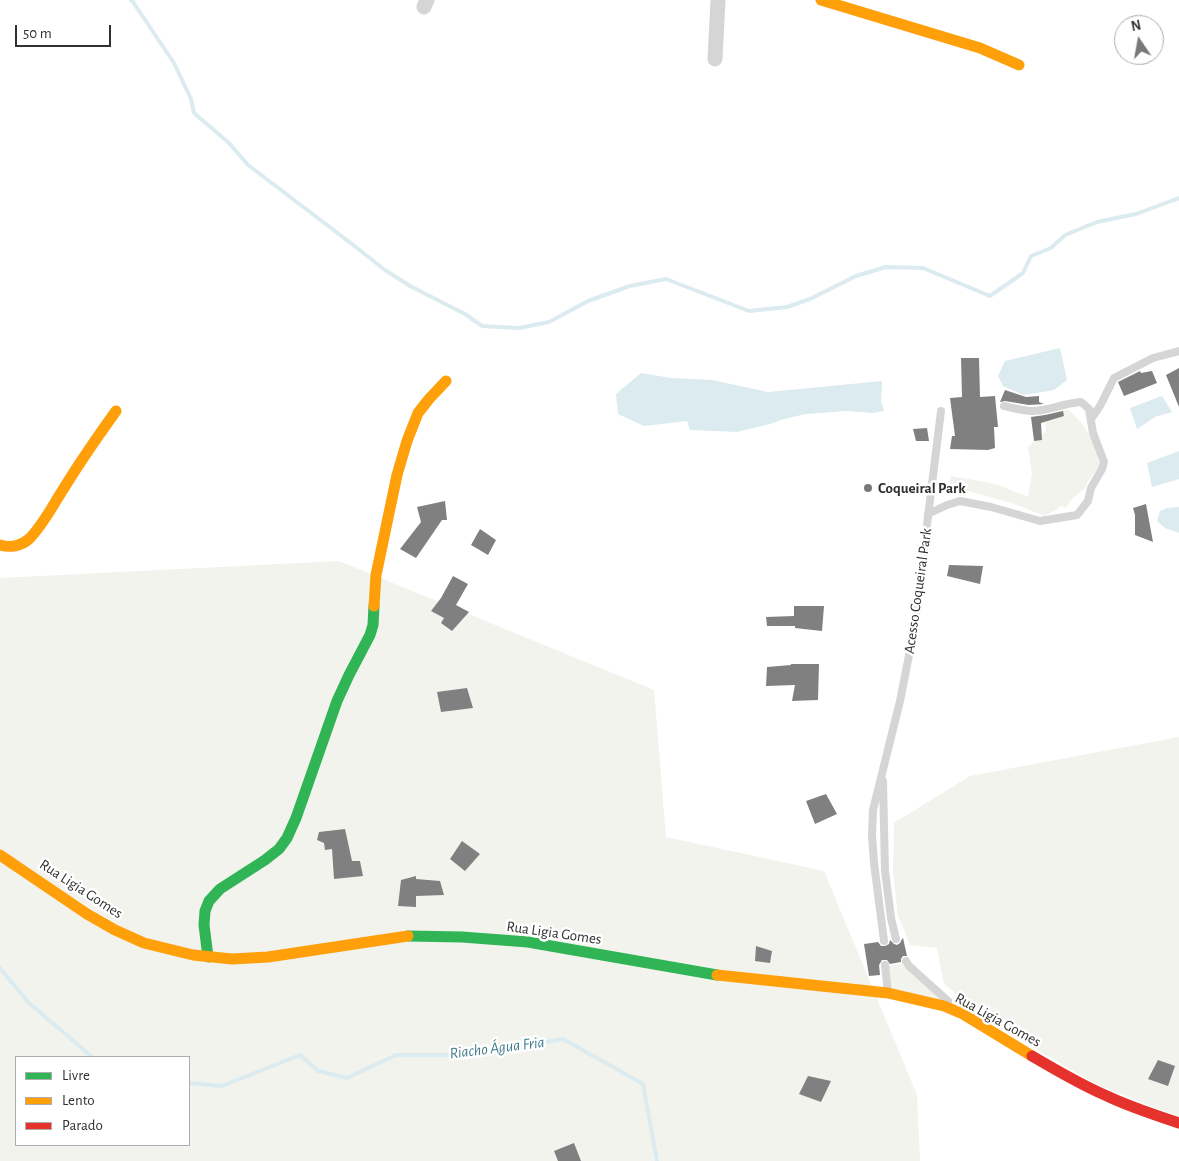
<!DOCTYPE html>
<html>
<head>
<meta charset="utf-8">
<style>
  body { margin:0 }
  #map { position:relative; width:1179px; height:1161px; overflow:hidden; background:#fff; font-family:"Alegreya Sans",sans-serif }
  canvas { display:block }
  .legend { position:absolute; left:15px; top:1056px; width:175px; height:90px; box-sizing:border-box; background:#fff; border:1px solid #adadad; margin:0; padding:6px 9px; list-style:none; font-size:15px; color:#313131 }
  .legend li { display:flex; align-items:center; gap:10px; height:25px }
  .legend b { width:25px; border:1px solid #adadad }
  .north { position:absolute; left:1114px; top:15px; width:50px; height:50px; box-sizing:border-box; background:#fff; border:1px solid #adadad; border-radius:50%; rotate:348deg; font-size:14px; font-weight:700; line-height:20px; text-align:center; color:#313131 }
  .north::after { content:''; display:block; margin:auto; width:18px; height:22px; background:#797979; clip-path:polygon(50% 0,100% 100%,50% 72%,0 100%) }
  .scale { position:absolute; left:15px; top:25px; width:96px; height:22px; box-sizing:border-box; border:2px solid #313131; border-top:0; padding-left:6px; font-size:15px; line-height:18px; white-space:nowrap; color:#313131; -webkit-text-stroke:4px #fff; paint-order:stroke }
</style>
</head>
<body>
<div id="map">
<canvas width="1179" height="1161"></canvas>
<ul class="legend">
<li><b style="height:6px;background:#30b455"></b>Livre</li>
<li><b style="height:6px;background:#ff9f0a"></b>Lento</li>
<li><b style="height:6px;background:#e5322d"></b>Parado</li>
</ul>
<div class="north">N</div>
<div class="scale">50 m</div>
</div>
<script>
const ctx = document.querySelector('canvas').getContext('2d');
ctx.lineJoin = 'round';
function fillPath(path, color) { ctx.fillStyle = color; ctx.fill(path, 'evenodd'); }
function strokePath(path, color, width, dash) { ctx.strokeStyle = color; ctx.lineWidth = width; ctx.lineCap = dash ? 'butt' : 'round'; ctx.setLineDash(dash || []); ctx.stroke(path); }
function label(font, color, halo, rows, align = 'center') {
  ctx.font = font + ' "Alegreya Sans",sans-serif'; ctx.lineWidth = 5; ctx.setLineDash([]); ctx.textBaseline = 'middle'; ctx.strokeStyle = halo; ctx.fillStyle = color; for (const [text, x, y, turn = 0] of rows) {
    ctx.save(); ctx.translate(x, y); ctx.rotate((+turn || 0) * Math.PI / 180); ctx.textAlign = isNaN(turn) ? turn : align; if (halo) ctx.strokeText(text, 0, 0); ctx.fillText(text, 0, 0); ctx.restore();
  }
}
const green = new Path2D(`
  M1069 410C1090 429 1092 440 1100 465L1089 480 1085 488 1072 499 1066 508 1060 506 1058 509 1044 516 1015 504 961 489 949 484 951 476C964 479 977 480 990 483 1001 485 1017 493 1028 497L1032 474 1028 447 1046 431 1045 422 1058 411Z
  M339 561 654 690 666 837 824 871 917 1095 920 1161H0V578ZM16 1057H189V1145H16Z
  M1179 737V1117L1096 1084 993 1024 944 984 937 948 910 945 898 916 893 872 894 823 970 776Z
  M903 963 909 970 963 1014 888 993 889 966Z`);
const water = new Path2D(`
  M1060 348 1067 380 1054 390 1024 395 1003 386 998 376 1005 361Z
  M641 373 671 378 712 380 768 392 882 381 881 401 884 411 873 413 846 411 806 414 784 419 770 424 737 432 690 430 687 421 644 426 618 414 616 394Z
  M1162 396 1172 412 1155 417 1137 429 1130 408Z
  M1179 451V479L1152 487 1147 463Z
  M1179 507V533L1165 528 1157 521 1160 511 1167 508Z`);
const stream = new Path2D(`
  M131 0 133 2 174 63 191 99 194 113 229 143 248 165 352 244 385 270 410 286 465 314 482 326 519 328 549 322 588 301 630 286 666 279 749 311 787 307 810 299 856 276 886 267 923 268 990 296 1023 273 1031 256 1051 248 1065 235 1097 222 1136 214 1179 198
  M0 968 28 1002 92 1057
  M189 1083 222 1086 300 1055 318 1071 347 1078 396 1055H470L563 1039 643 1084 657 1161`);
const building = new Path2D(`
  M961 358H979L980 397 995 396 998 427H994L995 448 988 450 950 449 952 436H955L950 398 962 397Z
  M1179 368V407L1166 375Z
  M1140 371 1141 373 1152 371 1157 383 1124 396 1118 382Z
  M1005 390 1026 397 1039 396V402L1044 404 1029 405 1005 401 1000 402Z
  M1063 411 1064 416 1041 423 1042 440 1034 441 1031 417 1045 415Z
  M927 428 929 441H916L913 429Z
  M445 501 447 520H442L416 558 400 549 421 522 417 507Z
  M1146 504 1153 542 1135 535V515L1133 508Z
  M480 529 496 540 488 555 471 545Z
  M949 565 983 566 980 584 947 576Z
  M453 576 468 584 456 605 469 612 452 631 441 623 444 618 431 611 441 598Z
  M794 606H824L822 631 795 628V626H767L766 617 794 616Z
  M791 664H819L818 700 792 701 795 685 766 686 767 667 791 665Z
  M467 688 473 708 441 712 437 692Z
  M826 794 837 814 815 824 806 801Z
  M345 829 352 861H360L363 876 334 879 332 849 325 850 324 843 317 840 319 832Z
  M462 841 480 854 465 871 450 859Z
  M416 876V879L440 881 444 895 416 896V907L398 906 401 880Z
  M903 938 907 956H903L901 959V962L890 964 887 960H882L879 965 880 975 869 976 864 944 878 942 881 946H885L889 944 890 940 894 944 897 945 900 943 902 939Z
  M756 946 772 951 770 963 755 961Z
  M1158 1060 1175 1066 1168 1086 1148 1079Z
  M808 1076 831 1081 821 1102 799 1094Z
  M574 1143 581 1161H558L554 1151Z`);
const lane = new Path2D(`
  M1091 419 1100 406 1114 378 1153 358 1179 351
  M928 514 947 505 960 501 991 507 1040 521 1077 515 1088 501 1091 488 1102 469 1104 462 1093 433 1089 409 1081 402C1064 403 1048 411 1032 411 1023 411 1013 408 1004 406
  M883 781 885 871 891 918 896 939
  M884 941 874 863 872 835 873 810 900 701 914 630 941 411
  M906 961 909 966 948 1001
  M885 965 888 993`);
const street = new Path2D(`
  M424 7 427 0
  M715 59 718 0`);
const fast = new Path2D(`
  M408 936 462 937 528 942 717 975
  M208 957 204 925 205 911 209 901 220 889 265 860 279 849 287 838 296 818 337 701 349 675 370 635 373 625 374 606`);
const slow = new Path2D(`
  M821 0 980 48 1019 65
  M0 545C10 548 21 546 29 539 43 525 53 505 64 488 80 462 98 436 116 411
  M374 606 376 575 397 475 407 441 418 413 429 399 446 381
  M0 855 87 914 115 930 144 943 193 955 232 959 268 957 408 936
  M717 975 888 993 944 1006 963 1014 1032 1056`);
const jam = new Path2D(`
  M1032 1056C1056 1070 1081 1085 1107 1096 1130 1107 1155 1115 1179 1123`);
const markers = [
  [868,488,5,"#797979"]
];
const poiNames = [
  ["Coqueiral Park",878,488]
];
const streetNames = [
  ["Acesso Coqueiral Park",918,591,-82],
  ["Rua Ligia Gomes",81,889,33],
  ["Rua Ligia Gomes",554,933,8],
  ["Rua Ligia Gomes",998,1020,29]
];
const waterNames = [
  ["Riacho Água Fria",497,1048,-7]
];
fillPath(green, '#f1f3ec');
fillPath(water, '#dbebf0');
strokePath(stream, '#dbebf0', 4);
fillPath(building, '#808080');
strokePath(lane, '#d5d5d5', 8);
strokePath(street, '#d5d5d5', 15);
strokePath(fast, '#30b455', 11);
strokePath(slow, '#ff9f0a', 11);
strokePath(jam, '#e5322d', 11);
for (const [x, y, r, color] of markers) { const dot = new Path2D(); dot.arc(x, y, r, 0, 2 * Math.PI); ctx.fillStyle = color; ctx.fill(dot); strokePath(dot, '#fff', 2); }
label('bold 15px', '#313131', '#fff', poiNames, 'left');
label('15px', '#313131', '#fff', streetNames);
label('italic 16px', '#437c8f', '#fff', waterNames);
</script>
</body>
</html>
